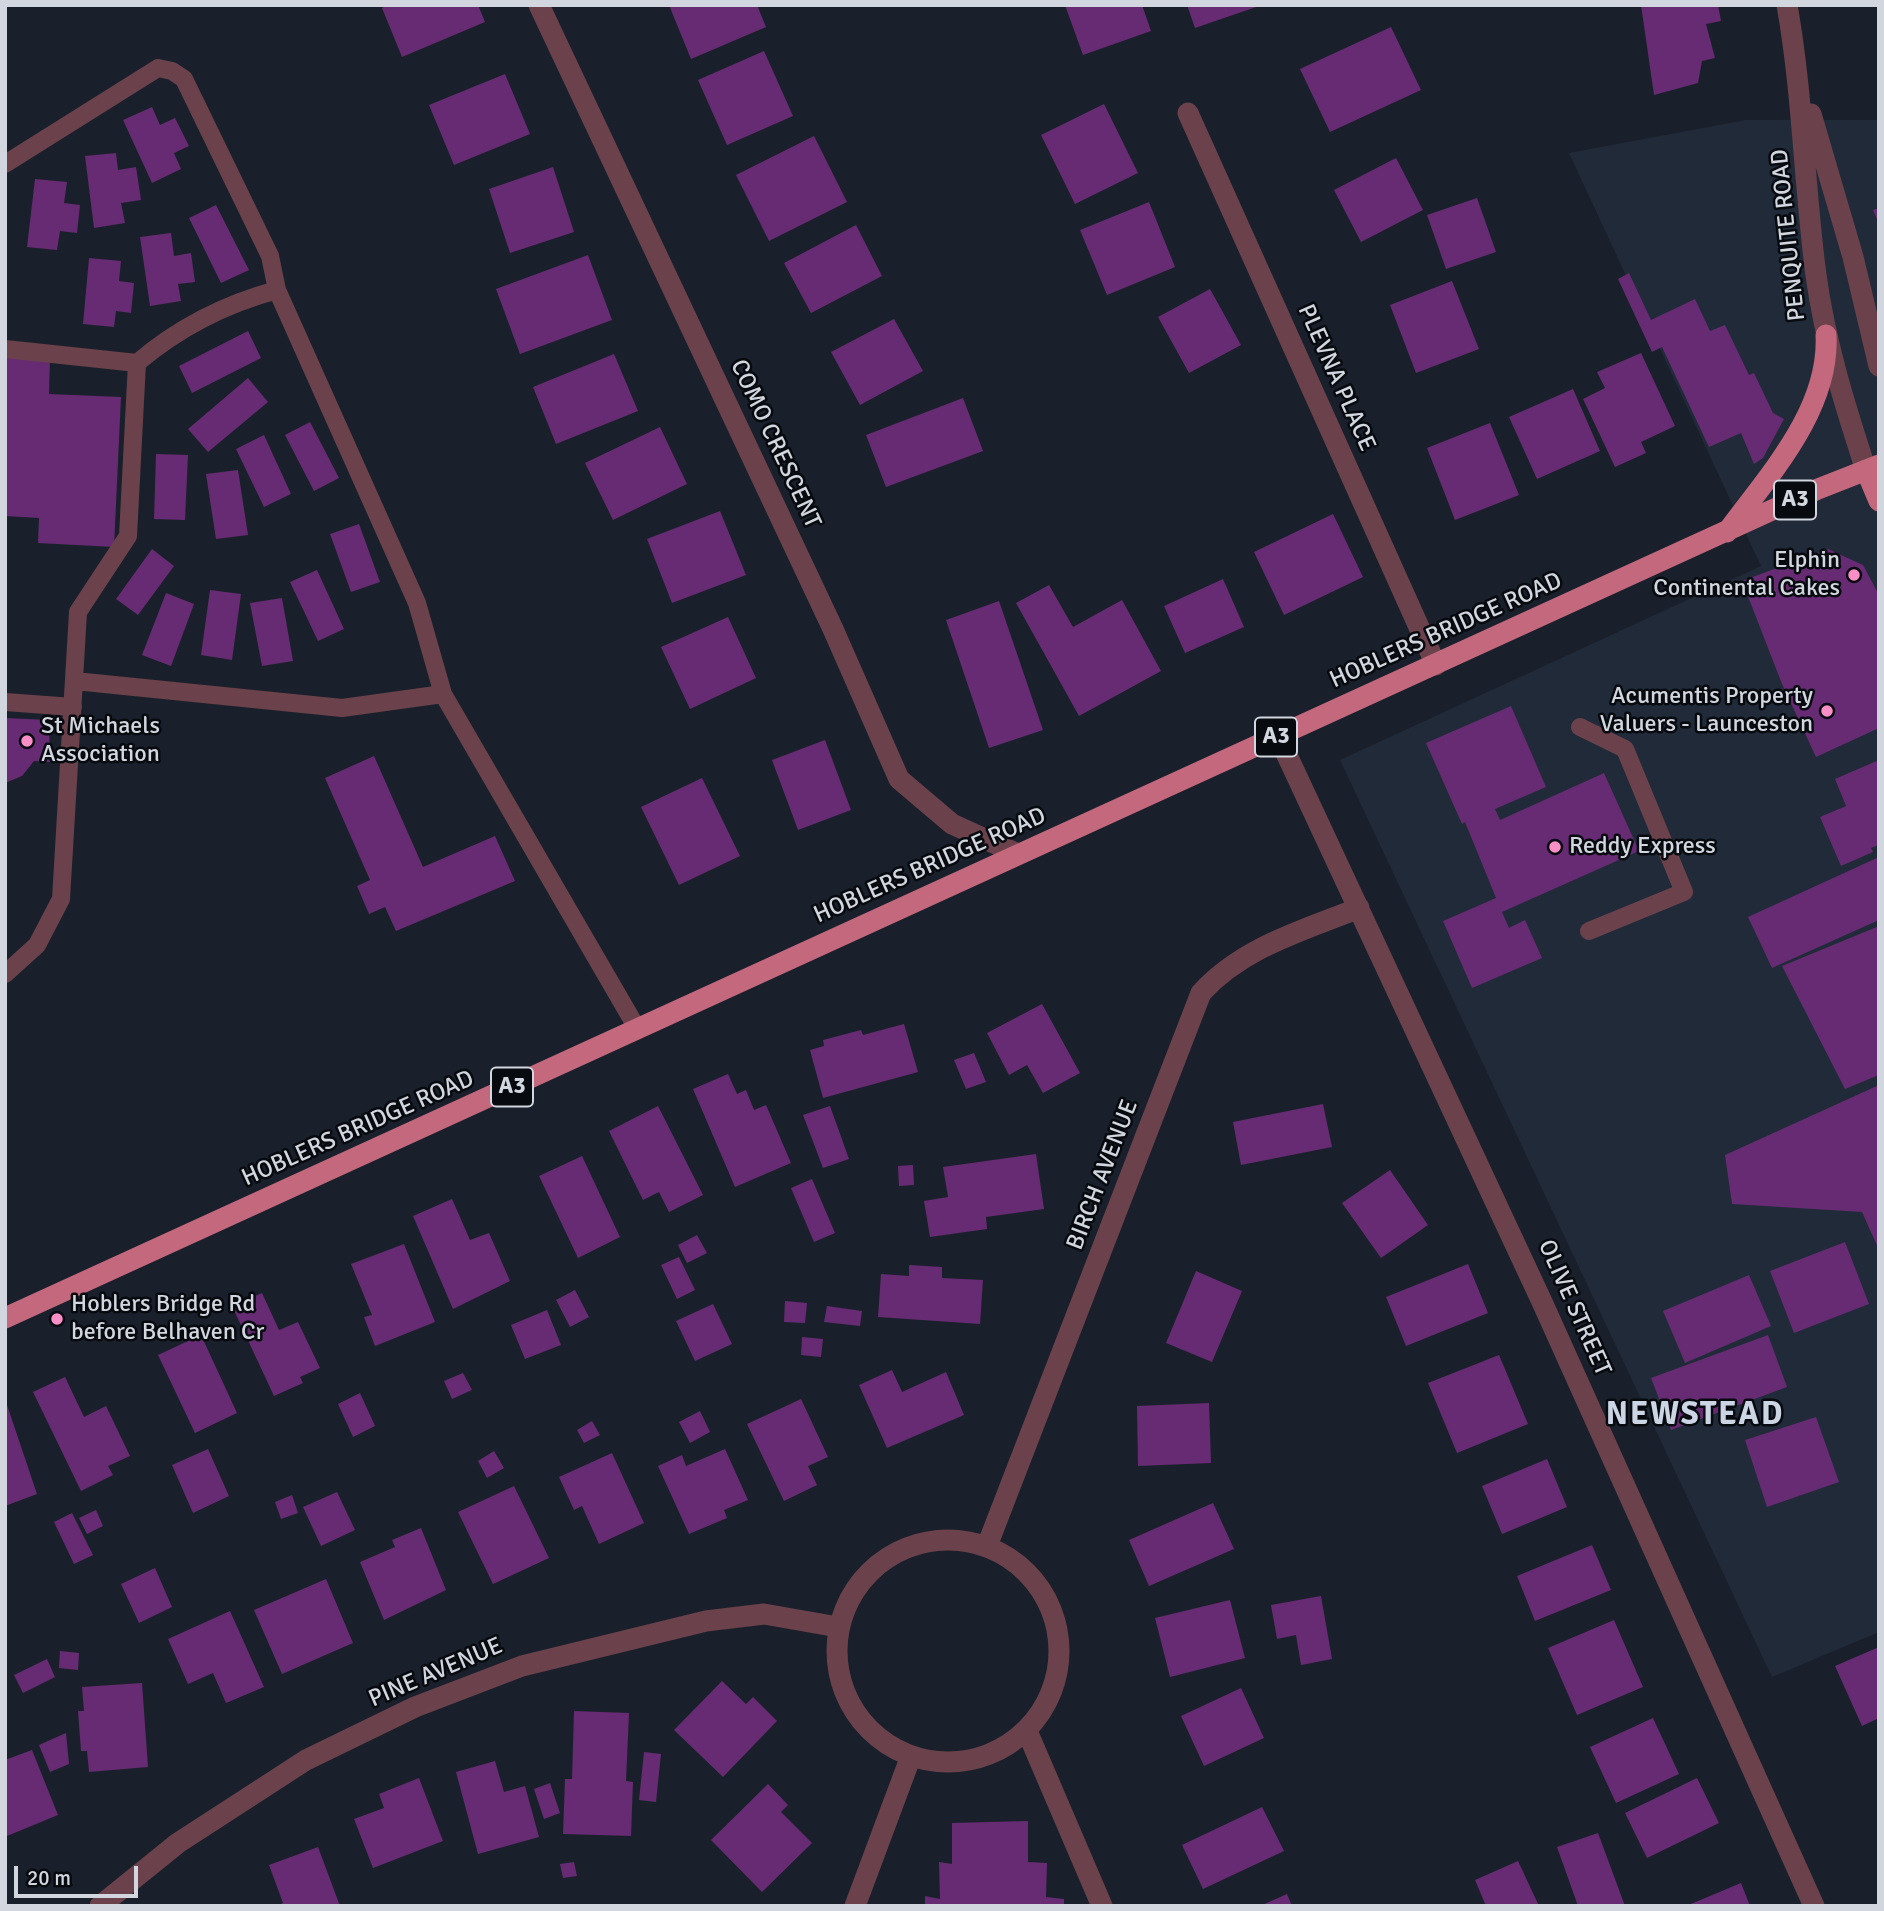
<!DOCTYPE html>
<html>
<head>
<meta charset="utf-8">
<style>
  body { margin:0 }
  #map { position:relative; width:1884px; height:1911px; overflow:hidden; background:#1a202b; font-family:Signika,sans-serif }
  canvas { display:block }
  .frame { position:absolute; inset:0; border:7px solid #d2d6de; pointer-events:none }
  .scale { position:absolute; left:14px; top:1866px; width:124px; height:32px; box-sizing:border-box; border:4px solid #d2d6de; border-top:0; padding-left:9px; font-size:21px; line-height:24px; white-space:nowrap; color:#d2d6de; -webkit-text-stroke:5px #070a0f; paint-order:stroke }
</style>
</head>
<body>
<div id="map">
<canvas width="1884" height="1911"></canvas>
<div class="frame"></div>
<div class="scale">20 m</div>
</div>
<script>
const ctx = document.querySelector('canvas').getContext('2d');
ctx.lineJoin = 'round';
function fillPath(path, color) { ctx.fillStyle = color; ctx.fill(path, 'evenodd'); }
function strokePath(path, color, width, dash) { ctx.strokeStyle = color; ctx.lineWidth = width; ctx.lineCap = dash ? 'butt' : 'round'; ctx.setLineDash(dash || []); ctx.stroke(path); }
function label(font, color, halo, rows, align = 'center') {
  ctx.font = font + ' Signika,sans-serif'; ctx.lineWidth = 5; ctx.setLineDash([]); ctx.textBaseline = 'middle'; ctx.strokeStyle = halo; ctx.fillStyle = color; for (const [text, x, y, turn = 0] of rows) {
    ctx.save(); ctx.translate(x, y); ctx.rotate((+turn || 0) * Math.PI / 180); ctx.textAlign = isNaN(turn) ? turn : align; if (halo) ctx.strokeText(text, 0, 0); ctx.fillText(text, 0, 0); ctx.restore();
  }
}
const built = new Path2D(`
  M1746 120H1879V1632L1772 1677 1340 760 1761 566 1569 153Z`);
const building = new Path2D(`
  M387 5H478L485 22 402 57 382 8Z
  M669 5H757L766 27 691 59Z
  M1065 5H1142L1151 31 1083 55Z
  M1187 5H1259V6L1195 28Z
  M1641 5H1718L1721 21 1706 24 1715 58 1702 61 1698 83 1654 95Z
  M1391 27 1421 90 1330 132 1300 69Z
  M764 51 793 116 727 145 698 80Z
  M505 74 530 134 454 165 429 105Z
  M1104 104 1138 173 1075 204 1041 135Z
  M152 107 160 125 175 118 189 146 174 153 181 169 152 183 123 120Z
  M814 136 847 202 769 241 736 175Z
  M116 153 118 170 136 167 141 200 121 203 125 223 94 228 85 156Z
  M1396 158 1423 210 1361 242 1334 190Z
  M553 167 574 232 510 253 489 189Z
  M35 179 67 182 64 203 80 205 77 233 60 231 57 250 27 247Z
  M1477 198 1496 252 1446 269 1427 215Z
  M1149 202 1175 267 1107 295 1080 230Z
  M216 205 249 270 221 283 189 218Z
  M1879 208V224L1873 210Z
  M856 225 882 276 811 313 784 263Z
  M171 233 174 256 191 253 195 282 178 284 181 301 150 306 140 237Z
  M588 255 612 320 520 354 496 289Z
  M89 258 121 261 119 281 134 283 131 313 116 311 114 327 83 324Z
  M1629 273 1651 320 1695 299 1710 331 1725 325 1749 375 1754 373 1773 413 1784 419 1763 458 1754 464 1741 433 1709 447 1662 347 1652 352 1618 279Z
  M1452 281 1479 349 1416 373 1390 305Z
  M1210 289 1241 345 1189 373 1158 317Z
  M894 319 923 371 860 405 831 352Z
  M248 331 261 358 192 393 179 366Z
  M1641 353 1675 426 1641 442 1646 453 1615 467 1583 399 1605 388 1597 372Z
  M5 354 50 356 49 394 121 397 114 547 38 543 39 518 5 516Z
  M614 354 638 411 556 444 533 387Z
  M248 378 268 402 208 452 188 429Z
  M1573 389 1600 451 1537 479 1509 417Z
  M963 398 983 451 886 487 866 435Z
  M310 422 339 478 314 491 285 435Z
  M1490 423 1519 495 1455 520 1427 448Z
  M660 427 687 484 613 520 585 463Z
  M264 435 291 494 264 507 236 449Z
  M156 454 188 455 185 520 154 519Z
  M238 470 248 535 216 539 206 474Z
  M720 511 746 575 672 603 647 539Z
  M1333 514 1363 577 1284 615 1254 552Z
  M359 524 380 582 351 592 330 534Z
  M152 549 174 566 138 615 116 599Z
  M1828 549 1863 565 1879 595V728L1816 757 1782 684 1742 581Z
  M317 570 344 629 318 641 290 582Z
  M1223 579 1244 627 1185 653 1164 606Z
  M1049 585 1073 627 1122 600 1161 671 1079 716 1016 603Z
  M210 590 241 594 232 660 201 655Z
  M166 593 194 604 171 666 142 655Z
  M282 598 293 661 262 666 250 603Z
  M999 601 1043 730 989 748 946 620Z
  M728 617 756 678 690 709 661 647Z
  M1511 706 1546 787 1495 809 1500 820 1604 773 1639 851 1502 912 1509 928 1525 920 1542 958 1472 988 1443 921 1496 898 1465 822 1462 824 1426 743Z
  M5 718 49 720 50 762 34 761 22 776 5 783Z
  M825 740 851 810 798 830 772 760Z
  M374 756 423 867 495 836 515 881 396 931 385 907 369 914 357 886 370 880 325 778Z
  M1879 760V845L1871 848 1873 852 1841 866 1820 817 1846 806 1835 779Z
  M702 778 740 856 679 885 641 807Z
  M1879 857V920L1772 968 1748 917Z
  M1879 926V1075L1845 1089 1782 966Z
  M1042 1004 1080 1073 1043 1093 1027 1065 1009 1075 987 1033Z
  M904 1024 918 1072 823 1098 810 1050 824 1046 823 1040 861 1030 863 1035Z
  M974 1053 986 1082 966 1089 954 1060Z
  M728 1074 737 1094 746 1090 754 1110 766 1105 791 1163 735 1187 693 1089Z
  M1879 1085V1250L1862 1212 1732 1204 1725 1155Z
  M1323 1104 1332 1147 1241 1165 1233 1122Z
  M658 1106 703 1195 669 1212 659 1192 643 1200 609 1131Z
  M830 1106 849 1159 823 1168 803 1115Z
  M1036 1154 1044 1209 986 1217 987 1229 930 1237 924 1201 948 1197 943 1167Z
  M582 1156 620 1237 578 1258 539 1176Z
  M913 1165 914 1185 899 1186 898 1166Z
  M1390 1170 1428 1225 1381 1258 1342 1203Z
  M812 1179 835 1233 814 1242 791 1188Z
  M452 1199 470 1240 489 1233 510 1281 453 1309 413 1216Z
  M697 1235 707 1253 687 1263 678 1245Z
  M1845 1242 1869 1304 1794 1333 1770 1271Z
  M404 1244 435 1322 375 1346 364 1317 372 1315 351 1264Z
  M679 1257 695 1290 677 1299 661 1265Z
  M1468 1264 1488 1313 1406 1346 1386 1297Z
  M909 1265 942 1267V1278L983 1280 980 1324 878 1317 881 1274 909 1276Z
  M1196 1271 1242 1291 1212 1362 1166 1343Z
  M1749 1275 1771 1326 1685 1363 1663 1311Z
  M575 1290 589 1317 570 1327 556 1300Z
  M262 1293 279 1330 298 1322 320 1368 300 1377 303 1383 274 1396 232 1306Z
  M785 1301 807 1303 805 1323 784 1322Z
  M713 1304 732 1344 695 1361 676 1321Z
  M827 1306 862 1311 860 1326 824 1322Z
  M547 1310 561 1345 525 1359 511 1325Z
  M201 1335 237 1413 195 1433 158 1355Z
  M1768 1335 1787 1387 1671 1430 1651 1378Z
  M802 1337 823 1339 821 1357 801 1355Z
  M1499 1355 1528 1424 1457 1453 1428 1383Z
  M892 1370 902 1392 946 1372 964 1415 887 1448 859 1385Z
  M463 1373 472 1390 452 1399 444 1381Z
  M65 1377 84 1417 106 1406 130 1456 108 1466 113 1475 81 1491 33 1392Z
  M360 1393 375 1426 353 1437 338 1404Z
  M801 1399 828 1457 808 1466 817 1485 784 1501 747 1424Z
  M6 1402 37 1494 5 1506V1403Z
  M1209 1403 1211 1463 1138 1466 1137 1406Z
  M700 1411 710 1432 690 1443 679 1422Z
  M1816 1417 1839 1482 1767 1507 1745 1440Z
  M592 1421 600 1435 584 1443 577 1430Z
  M208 1449 229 1496 193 1513 172 1465Z
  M725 1449 748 1500 724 1510 727 1518 689 1534 658 1466 682 1455 686 1466Z
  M494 1451 504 1468 487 1478 478 1461Z
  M612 1453 644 1523 599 1544 582 1506 574 1510 559 1477Z
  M1547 1459 1567 1507 1502 1534 1482 1486Z
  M514 1486 549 1558 493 1584 458 1512Z
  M337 1492 355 1530 321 1546 303 1507Z
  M292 1495 298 1513 281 1519 275 1502Z
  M1213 1503 1234 1549 1149 1586 1129 1540Z
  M96 1510 103 1526 87 1534 79 1518Z
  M72 1513 93 1555 74 1564 54 1522Z
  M421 1528 446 1590 384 1620 360 1562 395 1547 392 1540Z
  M1592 1545 1611 1590 1535 1621 1517 1576Z
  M155 1568 172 1607 139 1623 121 1584Z
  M326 1579 353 1643 282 1674 254 1610Z
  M1321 1596 1332 1659 1301 1665 1296 1635 1277 1639 1271 1605Z
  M1230 1600 1245 1658 1170 1677 1155 1618Z
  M230 1611 264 1687 226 1703 213 1673 188 1684 168 1639Z
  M1614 1620 1643 1687 1577 1715 1548 1648Z
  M1879 1647V1718L1862 1726 1835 1666Z
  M60 1651 79 1653 78 1670 59 1668Z
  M47 1659 55 1677 23 1693 14 1675Z
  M722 1681 746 1704 753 1697 777 1721 723 1777 674 1730Z
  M142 1683 148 1767 89 1772 87 1751H81L78 1711H84L82 1687Z
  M1241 1688 1264 1738 1204 1766 1181 1716Z
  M574 1711 629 1713 626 1781 633 1782 631 1836 563 1834 565 1779H572Z
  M1653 1718 1679 1774 1616 1803 1590 1747Z
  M66 1733 69 1764 50 1772 39 1745Z
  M32 1750 58 1815 7 1836 5 1760Z
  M644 1752 661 1754 656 1802 639 1800Z
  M495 1761 504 1792 525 1786 539 1837 478 1854 456 1772Z
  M419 1778 443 1841 373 1868 354 1819 384 1808 379 1794Z
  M1697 1778 1719 1823 1647 1858 1625 1813Z
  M550 1783 560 1813 544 1819 534 1789Z
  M768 1784 788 1805 781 1812 812 1843 762 1892 711 1840Z
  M1262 1807 1284 1851 1203 1889 1182 1845Z
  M1028 1821V1862L1047 1863 1046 1897 1064 1899V1906H925V1896L940 1899 939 1862 952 1864V1823Z
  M1598 1833 1625 1906H1578L1557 1847Z
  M318 1847 340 1906H277L283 1903 269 1865Z
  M1518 1861 1539 1906H1486L1475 1880Z
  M574 1862 577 1876 563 1878 560 1864Z
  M1741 1883 1750 1906H1686Z
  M1287 1894 1292 1906H1260Z`);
const service = new Path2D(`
  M5 164 158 68 172 71 184 79 270 256 277 290 417 603 443 694 638 1030
  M5 349 137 363C178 328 225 304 277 290
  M75 681 342 708 443 694
  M5 702 73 707
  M1580 727 1625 749 1684 892 1589 931
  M5 974 37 945 61 899 78 612 128 536 137 363`);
const minor = new Path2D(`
  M539 5 833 629 899 779 952 824 1018 854
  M1188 113 1436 665
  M1278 736 1543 1304 1814 1906
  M837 1651a111 111 0 1 1 222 0a111 111 0 1 1-222 0Z
  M987 1546 1201 993C1243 947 1302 931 1359 908
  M1027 1731 1102 1906
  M100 1906 178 1843 306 1760 415 1707 522 1666 706 1621 764 1614 838 1627
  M855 1906 911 1756`);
const tertiary = new Path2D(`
  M1787 5C1803 95 1804 185 1816 275 1825 342 1845 406 1866 470
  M1811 114 1853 257 1879 366`);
const trunk = new Path2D(`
  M1866 470 1879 501
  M1727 532C1769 475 1830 410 1826 335
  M5 1318 1818 489 1879 465`);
const markers = [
  [1854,575,7,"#fa8fc7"],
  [1827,711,7,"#fa8fc7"],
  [27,741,7,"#fa8fc7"],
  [1555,847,7,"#fa8fc7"],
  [57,1319,7,"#fa8fc7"]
];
const shields = [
  [1795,500,42],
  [1276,737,42],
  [512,1087,42]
];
const shieldNames = [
  ["A3",1795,500],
  ["A3",1276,737],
  ["A3",512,1087]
];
const streetNames = [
  ["PENQUITE ROAD",1789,235,-96],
  ["PLEVNA PLACE",1336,378,66],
  ["COMO CRESCENT",775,444,65],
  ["HOBLERS BRIDGE ROAD",1446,631,-24],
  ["HOBLERS BRIDGE ROAD",930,866,-24],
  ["HOBLERS BRIDGE ROAD",358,1129,-24],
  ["BIRCH AVENUE",1103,1175,-69],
  ["OLIVE STREET",1574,1308,66],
  ["PINE AVENUE",436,1673,-23]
];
const poiNames = [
  ["Elphin",1840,561,"right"],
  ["Continental Cakes",1840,589,"right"],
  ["Acumentis Property",1813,697,"right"],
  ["Valuers - Launceston",1813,725,"right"],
  ["St Michaels",41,727],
  ["Association",41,755],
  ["Reddy Express",1569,847],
  ["Hoblers Bridge Rd",71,1305],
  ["before Belhaven Cr",71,1333]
];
const districtNames = [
  ["NEWSTEAD",1695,1416]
];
fillPath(built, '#212a39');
fillPath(building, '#662b72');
strokePath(service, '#6b424b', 18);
strokePath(minor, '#6b424b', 21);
strokePath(tertiary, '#6b424b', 21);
strokePath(trunk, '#c4687e', 21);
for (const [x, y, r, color] of markers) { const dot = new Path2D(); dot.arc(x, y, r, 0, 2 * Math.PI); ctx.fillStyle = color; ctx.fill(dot); strokePath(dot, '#070a0f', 2.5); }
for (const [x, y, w] of shields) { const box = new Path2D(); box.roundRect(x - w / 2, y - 19.5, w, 39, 5); ctx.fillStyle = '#070a0f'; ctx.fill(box); strokePath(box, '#d2d6de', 2); }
label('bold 23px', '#d2d6de', null, shieldNames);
label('24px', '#d2d6de', '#070a0f', streetNames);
label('24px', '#d2d6de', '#070a0f', poiNames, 'left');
ctx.letterSpacing = '2px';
label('bold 32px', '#ccd5e4', '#070a0f', districtNames);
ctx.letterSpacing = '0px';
</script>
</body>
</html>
